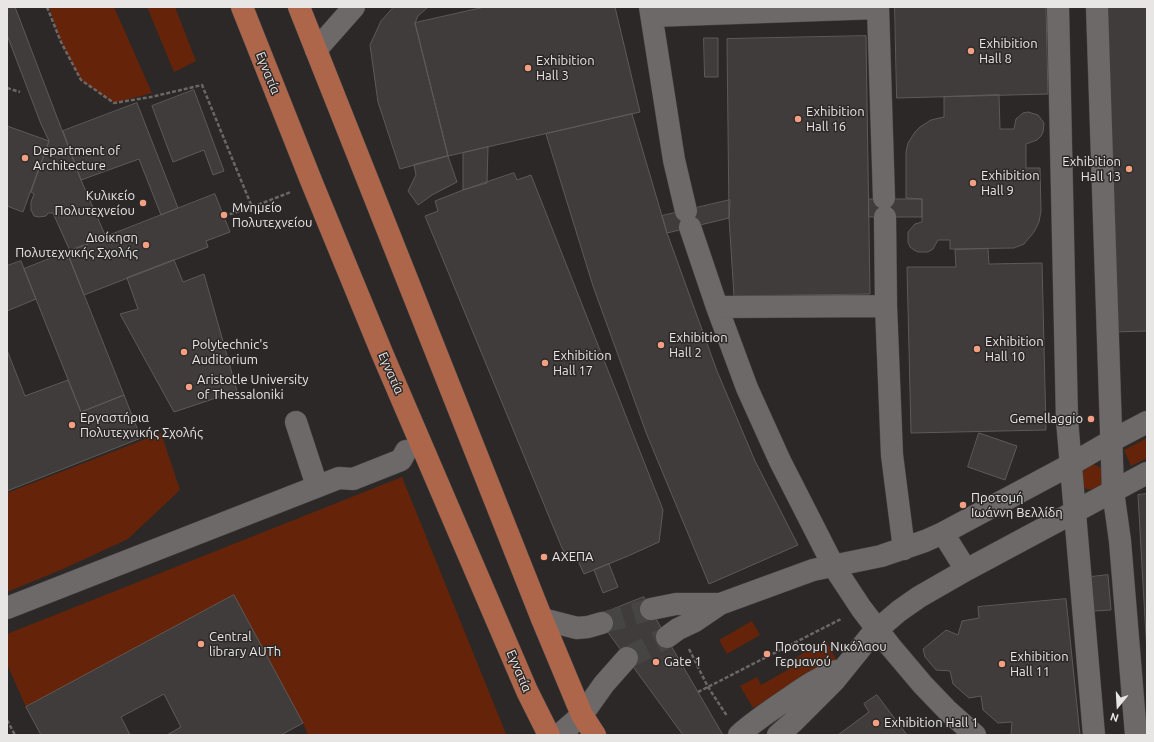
<!DOCTYPE html>
<html>
<head>
<meta charset="utf-8">
<style>
  body { margin:0 }
  #map { position:relative; width:1154px; height:742px; overflow:hidden; background:#2b2827; font-family:Ubuntu,sans-serif }
  canvas { display:block }
  .frame { position:absolute; inset:0; border:8px solid #e8e6e5; pointer-events:none }
  .north { position:absolute; left:1098px; top:686px; width:40px; height:40px; -webkit-text-stroke:3px #2b2827; paint-order:stroke; rotate:198deg; font-size:11px; font-weight:700; line-height:16px; text-align:center; color:#e8e6e5 }
  .north::after { content:''; display:block; margin:auto; width:14px; height:18px; background:#e8e6e5; clip-path:polygon(50% 0,100% 100%,50% 72%,0 100%) }
</style>
</head>
<body>
<div id="map">
<canvas width="1154" height="742"></canvas>
<div class="frame"></div>
<div class="north">N</div>
</div>
<script>
const ctx = document.querySelector('canvas').getContext('2d');
ctx.lineJoin = 'round';
function fillPath(path, color) { ctx.fillStyle = color; ctx.fill(path, 'evenodd'); }
function strokePath(path, color, width, dash) { ctx.strokeStyle = color; ctx.lineWidth = width; ctx.lineCap = dash ? 'butt' : 'round'; ctx.setLineDash(dash || []); ctx.stroke(path); }
function label(font, color, halo, rows, align = 'center') {
  ctx.font = font + ' Ubuntu,sans-serif'; ctx.lineWidth = 3; ctx.setLineDash([]); ctx.textBaseline = 'middle'; ctx.strokeStyle = halo; ctx.fillStyle = color; for (const [text, x, y, turn = 0] of rows) {
    ctx.save(); ctx.translate(x, y); ctx.rotate((+turn || 0) * Math.PI / 180); ctx.textAlign = isNaN(turn) ? turn : align; if (halo) ctx.strokeText(text, 0, 0); ctx.fillText(text, 0, 0); ctx.restore();
  }
}
const green = new Path2D(`
  M49 7H114L152 93 114 103 81 80 61 42Z
  M147 7H175L196 61 174 72Z
  M161 433 180 490 128 539 63 569 7 592V493Z
  M1147 438V458L1131 466 1124 450Z
  M1093 464 1101 468 1102 485C1094 489 1088 493 1081 485L1079 473Z
  M402 477 506 734 308 735 303 723 234 595 26 707 7 664V634Z
  M752 621 760 635 727 654 719 640Z
  M826 640 837 661 753 708 740 686 757 677 761 685 796 665 793 659Z`);
const building = new Path2D(`
  M7 7H15L81 180 106 237 70 251 53 213H48L46 216 39 217 34 216 31 210V202L34 194 31 192 49 141 41 124 7 35Z
  M394 7H428L418 16 415 23 448 156 400 169 378 102 370 45 381 21Z
  M485 7H615L640 112 448 156 415 23Z
  M895 7H1046L1048 94 897 98Z
  M1108 7H1147V331L1113 332Z
  M866 36 870 294 734 296 729 218 727 39Z
  M704 38H718V77H705Z
  M194 90 224 171 213 175 204 150 173 162 152 106Z
  M999 95 1000 129H1014L1016 119 1023 113 1028 112 1038 115 1044 123 1043 132 1041 136 1037 140 1026 144V168H1040L1041 211 1039 222 1034 232 1024 244 1014 248 950 249V240H938L933 249 928 252H918L914 250 910 247 908 242V232L915 224 922 222V199L906 198V152L908 143 915 132 920 127 931 120 944 117V97Z
  M137 103 178 208 161 215 139 159 81 180 63 131Z
  M632 114 667 233 717 371 755 461 798 545 709 584 647 435 593 286 546 134Z
  M7 126 49 141 23 212 7 206Z
  M488 147 487 183 463 190V153Z
  M448 156 457 182 432 195 418 205 408 191 416 175 414 165Z
  M514 173 517 180 531 175 663 510 659 542 628 556 584 574 575 554 565 553 562 548 425 216 438 211 435 201 463 190Z
  M215 194 230 232 206 241 208 247 84 295 67 252Z
  M869 199H922V217H869Z
  M730 200 729 218 667 233 662 216Z
  M988 249 989 264 1042 263 1046 430 911 433 907 267H956L955 250Z
  M67 252 124 395 81 412 24 269Z
  M174 260 183 282 204 274 237 391 174 412 120 314 138 309 127 278Z
  M21 261 36 299 7 311V266Z
  M7 350 25 396 68 380 81 412 124 395 141 438 7 491Z
  M979 433 1017 446 1005 480 968 467Z
  M1147 494V654L1138 495Z
  M609 564 618 587 603 593 594 570Z
  M1108 575 1111 610 1094 611 1091 577Z
  M234 595 303 723 281 735H167L181 727 164 694 121 717 130 735H41L26 707Z
  M644 597 670 644 723 735H683L596 616Z
  M1066 599 1080 735H1011L1012 722 998 723 983 710 981 696 969 698 953 684 950 671 936 670 925 657 923 649 946 630 958 635 962 621 979 618 978 607Z
  M877 695 907 735H838L869 712 864 704Z`);
const minorTunnel = new Path2D(`
  M602 623 651 609
  M627 658 667 637`);
const path = new Path2D(`
  M47 7 61 42 81 80 114 103 151 97 202 85 252 207
  M7 88 20 92
  M224 216 252 207 291 192
  M689 649 708 687 727 716
  M698 692 841 619
  M7 720 15 735`);
const minor = new Path2D(`
  M650 7 674 160 686 211
  M878 7 884 198
  M1058 7 1067 420 1094 735
  M1097 7 1113 491 1120 541 1136 735
  M652 16 878 8
  M316 50 354 7
  M885 217 886 306 892 455 904 549
  M690 227 717 307 747 388 780 461 834 567 861 608 890 646 923 685 948 711 975 735
  M717 307 886 306
  M296 422 317 486
  M943 533 966 570
  M7 608 339 478 353 479 401 460 406 451
  M651 609 676 604H720
  M542 619 577 628 588 627 602 623
  M667 637 678 629 695 621 720 604 813 570 881 556 925 541 943 533 1070 465 1111 441 1147 422
  M559 735 582 715 604 684 627 658
  M739 735C753 722 770 711 786 700 802 689 817 678 836 671
  M778 735 793 722 834 681 872 634 899 611 919 597 966 570 1147 473`);
const major = new Path2D(`
  M242 7 312 183 382 353 527 691 549 735
  M299 7 542 619 582 715 595 735`);
const markers = [
  [971,51,4,"#f39f82"],
  [528,68,4,"#f39f82"],
  [798,119,4,"#f39f82"],
  [25,158,4,"#f39f82"],
  [1129,169,4,"#f39f82"],
  [973,183,4,"#f39f82"],
  [143,203,4,"#f39f82"],
  [224,215,4,"#f39f82"],
  [146,245,4,"#f39f82"],
  [661,345,4,"#f39f82"],
  [977,349,4,"#f39f82"],
  [184,352,4,"#f39f82"],
  [545,363,4,"#f39f82"],
  [189,387,4,"#f39f82"],
  [1091,419,4,"#f39f82"],
  [72,425,4,"#f39f82"],
  [963,505,4,"#f39f82"],
  [544,557,4,"#f39f82"],
  [201,644,4,"#f39f82"],
  [767,654,4,"#f39f82"],
  [656,662,4,"#f39f82"],
  [1002,664,4,"#f39f82"],
  [876,723,4,"#f39f82"]
];
const poiNames = [
  ["Exhibition",979,44],
  ["Hall 8",979,59],
  ["Exhibition",536,61],
  ["Hall 3",536,76],
  ["Exhibition",806,112],
  ["Hall 16",806,127],
  ["Department of",33,151],
  ["Architecture",33,166],
  ["Exhibition",1121,162,"right"],
  ["Hall 13",1121,177,"right"],
  ["Exhibition",981,176],
  ["Hall 9",981,191],
  ["Κυλικείο",135,196,"right"],
  ["Πολυτεχνείου",135,211,"right"],
  ["Μνημείο",232,208],
  ["Πολυτεχνείου",232,223],
  ["Διοίκηση",138,238,"right"],
  ["Πολυτεχνικής Σχολής",138,253,"right"],
  ["Exhibition",669,338],
  ["Hall 2",669,353],
  ["Exhibition",985,342],
  ["Hall 10",985,357],
  ["Polytechnic's",192,345],
  ["Auditorium",192,360],
  ["Exhibition",553,356],
  ["Hall 17",553,371],
  ["Aristotle University",197,380],
  ["of Thessaloniki",197,395],
  ["Εργαστήρια",80,418],
  ["Πολυτεχνικής Σχολής",80,433],
  ["Gemellaggio",1083,419,"right"],
  ["Προτομή",971,498],
  ["Ιωάννη Βελλίδη",971,513],
  ["ΑΧΕΠΑ",552,557],
  ["Central",209,637],
  ["library AUTh",209,652],
  ["Προτομή Νικόλαου",775,647],
  ["Γερμανού",775,662],
  ["Exhibition",1010,657],
  ["Hall 11",1010,672],
  ["Gate 1",664,662],
  ["Exhibition Hall 1",884,723]
];
const streetNames = [
  ["Εγνατία",268,73,68],
  ["Εγνατία",391,373,66],
  ["Εγνατία",519,671,67]
];
fillPath(green, '#652409');
fillPath(building, '#3f3c3b');
strokePath(building, '#5d5a59', 1);
strokePath(minorTunnel, '#474444', 22, [22, 11]);
strokePath(minor, '#464443', 23);
strokePath(major, '#464443', 23);
strokePath(path, '#6a6766', 2.5, [4, 2]);
strokePath(minor, '#6c6968', 22);
strokePath(major, '#ae664b', 22);
for (const [x, y, r, color] of markers) { const dot = new Path2D(); dot.arc(x, y, r, 0, 2 * Math.PI); ctx.fillStyle = color; ctx.fill(dot); strokePath(dot, '#2b2827', 1.5); }
label('13px', '#e8e6e5', '#2b2827', poiNames, 'left');
label('13px', '#e8e6e5', '#2b2827', streetNames);
</script>
</body>
</html>
